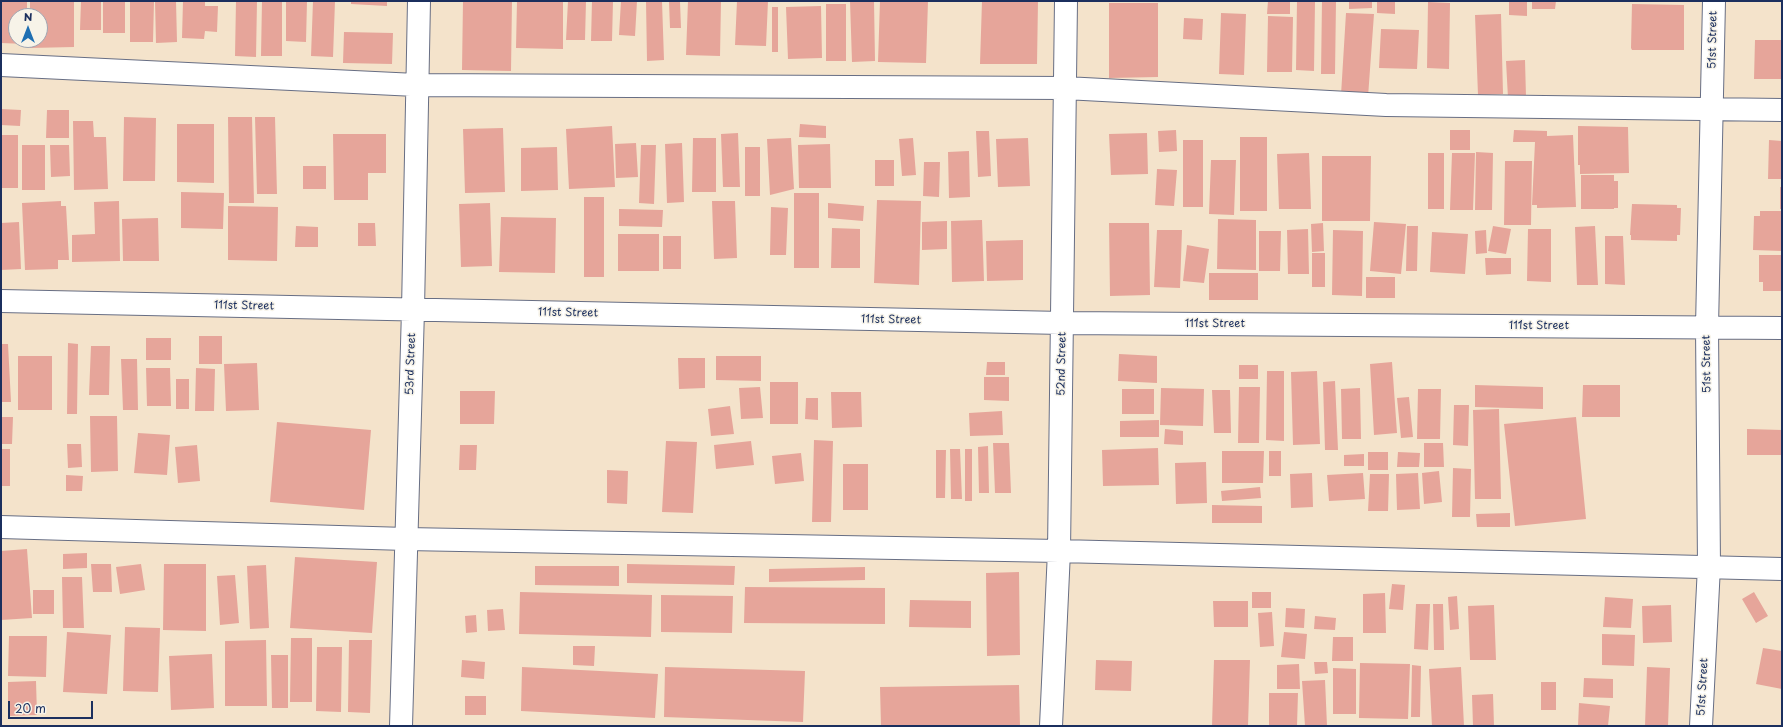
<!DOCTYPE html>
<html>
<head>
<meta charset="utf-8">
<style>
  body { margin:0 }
  #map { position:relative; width:1783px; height:727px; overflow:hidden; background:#f4e3cb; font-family:"Playpen Sans",sans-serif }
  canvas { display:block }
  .frame { position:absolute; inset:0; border:2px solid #1b2f5e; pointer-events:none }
  .north { position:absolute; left:8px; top:8px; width:40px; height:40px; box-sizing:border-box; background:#f7f3e8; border:1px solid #9fa5b1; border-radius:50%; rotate:0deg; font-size:11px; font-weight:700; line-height:16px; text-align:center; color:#1b2f5e }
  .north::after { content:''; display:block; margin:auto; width:14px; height:18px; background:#1f6fb2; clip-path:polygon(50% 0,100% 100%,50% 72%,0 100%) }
  .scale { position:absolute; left:8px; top:701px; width:85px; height:18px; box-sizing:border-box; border:2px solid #1b2f5e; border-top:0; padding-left:5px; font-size:12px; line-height:14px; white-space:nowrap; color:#1b2f5e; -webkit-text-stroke:3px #f7f3e8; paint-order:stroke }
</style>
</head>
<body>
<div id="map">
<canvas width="1783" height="727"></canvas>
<div class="frame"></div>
<div class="north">N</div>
<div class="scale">20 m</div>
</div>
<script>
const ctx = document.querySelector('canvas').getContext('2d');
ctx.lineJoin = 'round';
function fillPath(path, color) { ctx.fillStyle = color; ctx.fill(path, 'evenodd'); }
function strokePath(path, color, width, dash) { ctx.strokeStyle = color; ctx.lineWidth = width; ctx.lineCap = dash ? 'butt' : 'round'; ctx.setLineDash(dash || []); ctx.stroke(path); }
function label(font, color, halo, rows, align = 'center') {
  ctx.font = font + ' "Playpen Sans",sans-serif'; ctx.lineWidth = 3; ctx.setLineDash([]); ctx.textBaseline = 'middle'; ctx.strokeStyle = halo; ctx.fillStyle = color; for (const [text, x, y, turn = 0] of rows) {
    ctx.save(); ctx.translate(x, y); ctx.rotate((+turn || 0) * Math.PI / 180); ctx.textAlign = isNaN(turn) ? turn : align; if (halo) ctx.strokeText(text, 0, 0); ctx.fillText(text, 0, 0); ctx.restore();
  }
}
const building = new Path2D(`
  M1 1H27V16H16V40H26V44L1 43Z
  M30 1H74V47L30 48V40H40V16H30Z
  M81 1H101V30H80Z
  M103 1H125V33H103Z
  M130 1H154L153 42H130Z
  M155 1H176L177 42 156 43Z
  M183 1H205V6H218L217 32 205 31 204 39 182 38Z
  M236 1H257L256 57 235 56Z
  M262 1H282V56H261Z
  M286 1H307L306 42 286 41Z
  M313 1H335L333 57 311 56Z
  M351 1H387V6L351 4Z
  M463 1H512L511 71 462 70Z
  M517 1H563V49L516 48Z
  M568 1H586L585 40H566Z
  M592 1H613L612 41H591Z
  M621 1H637L635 36 619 35Z
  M646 1H662L664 60 647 61Z
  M688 1H721L720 56 686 55Z
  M737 1H768L766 46 735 45Z
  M850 1H874L875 61 852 62Z
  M880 1H928L926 63 878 62Z
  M982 1H1038L1037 64H980Z
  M1268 1H1290V14H1267Z
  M1297 1 1315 2 1314 71 1296 70Z
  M1322 1H1336L1335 74H1321Z
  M1349 1H1372V8L1349 9Z
  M1377 1H1395V14L1377 13Z
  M1509 1H1527V16L1509 15Z
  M1532 1H1556L1555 9H1532Z
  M669 2H680L681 28H670Z
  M1428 2 1450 3 1449 69 1427 68Z
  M1109 3H1158V77L1109 78Z
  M826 4H846V61H826Z
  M1632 4 1684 5V50H1632L1631 48Z
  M821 6 822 58 788 59 786 7Z
  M772 7H778V52H772Z
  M1221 13 1246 14 1244 75 1219 74Z
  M1346 13 1374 14 1368 97 1341 95Z
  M1501 14 1503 94 1478 95 1475 15Z
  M1268 16 1293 17 1292 72H1267Z
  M1184 18 1203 19 1202 40 1183 39Z
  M1381 29 1419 30 1417 69 1379 68Z
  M344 32 393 33 392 64 343 63Z
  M1755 40H1782V79H1754Z
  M1525 60 1526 97 1508 98 1506 61Z
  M1 109 21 110 20 126 1 125Z
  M47 110H69V138H46Z
  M124 117 156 118 155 181H123Z
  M228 117H252L254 203H229Z
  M255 117H275L277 194H257Z
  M73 121H93L94 137H106L108 189 74 190Z
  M177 124H214V183L177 182Z
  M800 124 826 126V138L799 137Z
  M612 126 615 187 569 189 566 129Z
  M1578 126 1628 127 1629 173 1580 174V165H1578Z
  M503 128 505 192 465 193 463 129Z
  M1176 130 1177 151 1159 152 1158 131Z
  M1450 130H1470V150H1450Z
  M1514 130 1547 131V136L1573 135 1576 207 1537 208V205H1532L1535 142H1513Z
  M976 131H989L991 176 978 177Z
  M738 133 740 187H723L721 134Z
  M1147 133 1148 174 1111 175 1109 134Z
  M333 134H386V173H368V200H334Z
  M1 135H18V188H1Z
  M1240 137H1267V211H1240Z
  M693 138H716V192H692Z
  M791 138 794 189 770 195 767 139Z
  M913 138 916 175 902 176 899 139Z
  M1028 138 1030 186 998 187 996 139Z
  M1183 140H1203V207H1183Z
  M1769 140 1782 141V179H1768Z
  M636 143 638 177 616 178 615 144Z
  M682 143 684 202 667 203 665 144Z
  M830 144 831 188H799L798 145Z
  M22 145H45V190H22Z
  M50 145H69L70 176 51 177Z
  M641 145H656L654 204 639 203Z
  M557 147 558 190 521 191V148Z
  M745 147H760V196H745Z
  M969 151 970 197 949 198 948 152Z
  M1476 152 1493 153 1492 210H1475Z
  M1309 153 1311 209H1279L1277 154Z
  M1428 153H1444V209H1428Z
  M1452 153H1475L1473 210H1450Z
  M1322 156H1371L1370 221H1322Z
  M875 160H894V186H875Z
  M1211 160H1236L1234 215 1209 214Z
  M1505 161H1532L1531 225H1504Z
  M924 162H940L939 197 923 196Z
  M303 166H326V189H303Z
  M1157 169 1177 170 1174 206 1155 205Z
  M1581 175H1614V181H1618V208H1614V209H1581Z
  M1780 187H1782V209H1780Z
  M181 192 224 193 223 229 181 228Z
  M794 193H819V268H794Z
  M584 197H604V277H584Z
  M877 200 921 201 919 285 874 283Z
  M61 201V206H66L69 260H58V269L25 270 22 203Z
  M119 201 120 261 72 262V235L95 234 94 202Z
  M712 201H735L737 258 714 259Z
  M490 203 492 266 461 267 459 204Z
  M828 203 864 206 863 221 828 218Z
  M1632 204 1677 205V208H1681L1680 235H1677V241L1631 240V235H1630Z
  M228 206 278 207 277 261 228 260Z
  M771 207 788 208 786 255H770Z
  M619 209 663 210 662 227 619 226Z
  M1760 211H1782V251L1753 250 1754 216H1760Z
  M501 217 556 218 555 273 499 272Z
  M158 218 159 261H123L122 219Z
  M1218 219 1256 220V270L1217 269Z
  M982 220 984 281 952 282 951 221Z
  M947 221V249L922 250V222Z
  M19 222 21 269 1 270V223Z
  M1374 222 1406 224 1401 274 1370 271Z
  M358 223H375L376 246H358Z
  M1109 223H1149L1150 295 1110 296Z
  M1323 223 1324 251 1312 252 1311 224Z
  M296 226 318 227V247H295Z
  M1407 226H1418L1417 271H1406Z
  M1493 226 1511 229 1506 254 1488 251Z
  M1595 226 1598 285H1577L1575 227Z
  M832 228 860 229V268H831Z
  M1308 229 1309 274H1288L1287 230Z
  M1528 229H1551V282L1527 281Z
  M1157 230H1182L1180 288 1154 287Z
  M1333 230 1363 231 1362 296 1332 295Z
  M1486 230 1487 253 1476 254 1475 231Z
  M1259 231H1281L1280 271H1259Z
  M1432 232 1468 234 1465 274 1430 272Z
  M618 234H659V271H618Z
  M663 236H681V269H663Z
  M1605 236H1623L1625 285 1605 284Z
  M1023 240V280L987 281 986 241Z
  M1187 245 1209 249 1204 283 1183 281Z
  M1312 253H1325V287H1312Z
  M1759 255H1782V291H1763V282H1759Z
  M1485 258H1511V274L1486 275Z
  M1209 273H1258V300H1209Z
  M1366 277H1395V298H1366Z
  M199 336H222V364H199Z
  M146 338H171V360H146Z
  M68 343 78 344 77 414H67Z
  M1 344H8L11 402H1Z
  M91 346H110L109 395H89Z
  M1119 354 1157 356V383L1118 381Z
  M18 356H52V410H18Z
  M716 356H761V381L716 380Z
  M678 358H705V388L679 389Z
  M121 359H137L138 410H123Z
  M987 362H1005V375H986Z
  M1392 362 1397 433 1374 435 1370 364Z
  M257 363 259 410 226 411 224 364Z
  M1239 365H1258V379H1239Z
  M146 368H170L171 406H147Z
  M196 368 215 369 214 411H195Z
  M1267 371H1284V441L1266 440Z
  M1317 371 1320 444 1293 445 1291 372Z
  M984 377H1009V401L984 400Z
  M176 379H189V409H176Z
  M1335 381 1338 450H1325L1323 382Z
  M770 382H798V424H770Z
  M1475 385 1543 387V409L1475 407Z
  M1583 385H1620V417H1582Z
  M760 387 763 418 741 419 739 388Z
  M1239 387H1260L1259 443H1238Z
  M1161 388 1204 389 1203 426 1160 425Z
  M1360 388 1361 439H1342L1341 389Z
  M1122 389H1154V414H1122Z
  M1418 389H1441L1440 439H1417Z
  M1212 390H1230L1231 433H1214Z
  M460 391H495L494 424H460Z
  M831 392H861L862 427 832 428Z
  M1409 397 1413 437 1401 438 1397 398Z
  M806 398H818V420L805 419Z
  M1454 405H1469L1468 446 1453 445Z
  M730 406 734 434 711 436 708 409Z
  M1499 409 1501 499H1475L1473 410Z
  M1002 411 1003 435 970 436 969 413Z
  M90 416H117L118 471 91 472Z
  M1 417H13L12 444H1Z
  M1576 417 1586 519 1515 526 1504 424Z
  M1159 420V437H1120V421Z
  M277 422 371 430 364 510 270 502Z
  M1165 429 1183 431V445L1164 444Z
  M1747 429 1782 430V455H1747Z
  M138 433 170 435 167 475 134 473Z
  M814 440 833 441 831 522H812Z
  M666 441 697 442 693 513 662 512Z
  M751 441 754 465 716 469 714 445Z
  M993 443H1009L1011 493H995Z
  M1424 443H1443L1444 467H1424Z
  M67 444H81L82 467 68 468Z
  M197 445 200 481 178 483 175 447Z
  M460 445H477L476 470H459Z
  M988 446 989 493H979L978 447Z
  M1158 448 1159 485 1103 486 1102 450Z
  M1 449H10V486H1Z
  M950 449H960L962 499H951Z
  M965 449H972V501H965Z
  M936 450H946L945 498H936Z
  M1222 451H1264L1263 483H1222Z
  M1269 451H1281V476H1269Z
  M1368 452H1388V470H1368Z
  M1398 452 1420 453 1419 467H1397Z
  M801 453 804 481 775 484 772 456Z
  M1364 454V466H1344V455Z
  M1206 462 1207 503 1176 504 1175 463Z
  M843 464H868V510H843Z
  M1453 468 1471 469 1470 517H1452Z
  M607 470 628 471 627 504 607 503Z
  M1439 471 1442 502 1424 504 1422 473Z
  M1312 473 1313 507 1291 508 1290 474Z
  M1363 473 1365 499 1329 501 1327 475Z
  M1418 473 1420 509 1397 510 1396 474Z
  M1370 474H1389L1388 511H1368Z
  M66 475 83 476 82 491H66Z
  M1260 487 1261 498 1222 501 1221 491Z
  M1212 505 1262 506V523H1212Z
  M1510 513V527H1477L1476 514Z
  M27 549 32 618 1 620V551Z
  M87 553V568L63 569V554Z
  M295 557 377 562 372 633 290 628Z
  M91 564H111L112 592H93Z
  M141 564 145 590 120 594 116 567Z
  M164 564H206V631L163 630Z
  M627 564 735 566 734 585 627 583Z
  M266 565 269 628 250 629 247 566Z
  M535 566H619V586L535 585Z
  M865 567V580L769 582V569Z
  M1019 572 1020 655 987 656 986 573Z
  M235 575 239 623 220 625 217 576Z
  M62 577H82L84 628H63Z
  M1392 584 1405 585 1403 610 1389 609Z
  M745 587 885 588V624L744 623Z
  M33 590H54V614H33Z
  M520 592 652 595 651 637 519 634Z
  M1252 592H1271V608H1252Z
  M1754 592 1768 616 1756 623 1742 599Z
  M1385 593 1386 633H1363V594Z
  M661 595 733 596 732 633 661 632Z
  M1457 596 1459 629 1450 630 1448 597Z
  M1605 597 1633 599 1631 628 1603 627Z
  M910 600 971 601V628L909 627Z
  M1213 601H1248V627H1214Z
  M1416 604H1430L1428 650 1414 649Z
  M1433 604H1443L1444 650H1434Z
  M1494 605 1496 660H1470L1468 606Z
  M1671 605 1672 642 1643 643 1642 606Z
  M1286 608 1305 609 1304 628 1285 627Z
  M503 609 505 630 488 631 487 610Z
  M1272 612 1274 646 1260 647 1258 613Z
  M476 615 477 632 466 633 465 616Z
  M1315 616 1336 618 1335 630 1314 629Z
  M125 627 160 628 158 692 123 691Z
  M67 632 111 635 107 694 63 692Z
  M1284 632 1307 634 1305 659 1281 657Z
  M1602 634 1635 635 1634 666 1602 665Z
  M9 636H47L46 677 8 676Z
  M1333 637H1353V661H1332Z
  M291 638H312V702H290Z
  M266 640 267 706H225V641Z
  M349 640H372L370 713 348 712Z
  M573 646H595L594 666 573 665Z
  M317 647H342L341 712 316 711Z
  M1763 648 1782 651V689L1756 684Z
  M212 654 214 708 171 710 169 656Z
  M271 655H288V708H272Z
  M462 660 485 662 484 679 461 677Z
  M1096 660 1132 661 1131 691 1095 690Z
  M1214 660H1250L1248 726H1212Z
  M1314 662H1327L1328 673 1315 674Z
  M1360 663 1410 664 1408 719 1359 718Z
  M1299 664 1300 689H1277V665Z
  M1412 665 1421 666 1420 717H1411Z
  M522 667 658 674 655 718 521 711Z
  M665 667 805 671 803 722 664 717Z
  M1461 667 1464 726H1432L1429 669Z
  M1647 667 1670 668 1668 726H1645Z
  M1333 668 1356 669V714H1333Z
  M1584 678 1613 679V698L1583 697Z
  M1325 680 1327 726H1305L1302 681Z
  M36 681 37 715 8 716V682Z
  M1541 682H1556V710H1541Z
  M1019 685 1020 726H881L880 687Z
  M1269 693H1298L1297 726H1269Z
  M1493 694 1494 726H1473L1472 695Z
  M465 696H486V715H465Z
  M1579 703 1610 706 1608 726H1578Z`);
const street = new Path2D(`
  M1 65 416 85 1065 88 1386 105 1782 110
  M1 301 1063 323 1782 328
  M1 527 406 539 1059 551 1782 569
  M401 726 413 310 419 1
  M1051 726 1059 551 1066 1
  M1701 726 1709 566 1707 327 1714 1`);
const streetNames = [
  ["51st Street",1713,40,-89],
  ["111st Street",244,306,1],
  ["111st Street",568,313,1],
  ["111st Street",891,320,1],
  ["111st Street",1215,324],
  ["111st Street",1539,326],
  ["53rd Street",411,364,-88],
  ["52nd Street",1062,364,-89],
  ["51st Street",1707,364,-91],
  ["51st Street",1703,687,-87]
];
fillPath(building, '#e6a59a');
strokePath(street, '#676e84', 24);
strokePath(street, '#fff', 22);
label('11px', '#1b2f5e', '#f7f3e8', streetNames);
</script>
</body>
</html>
